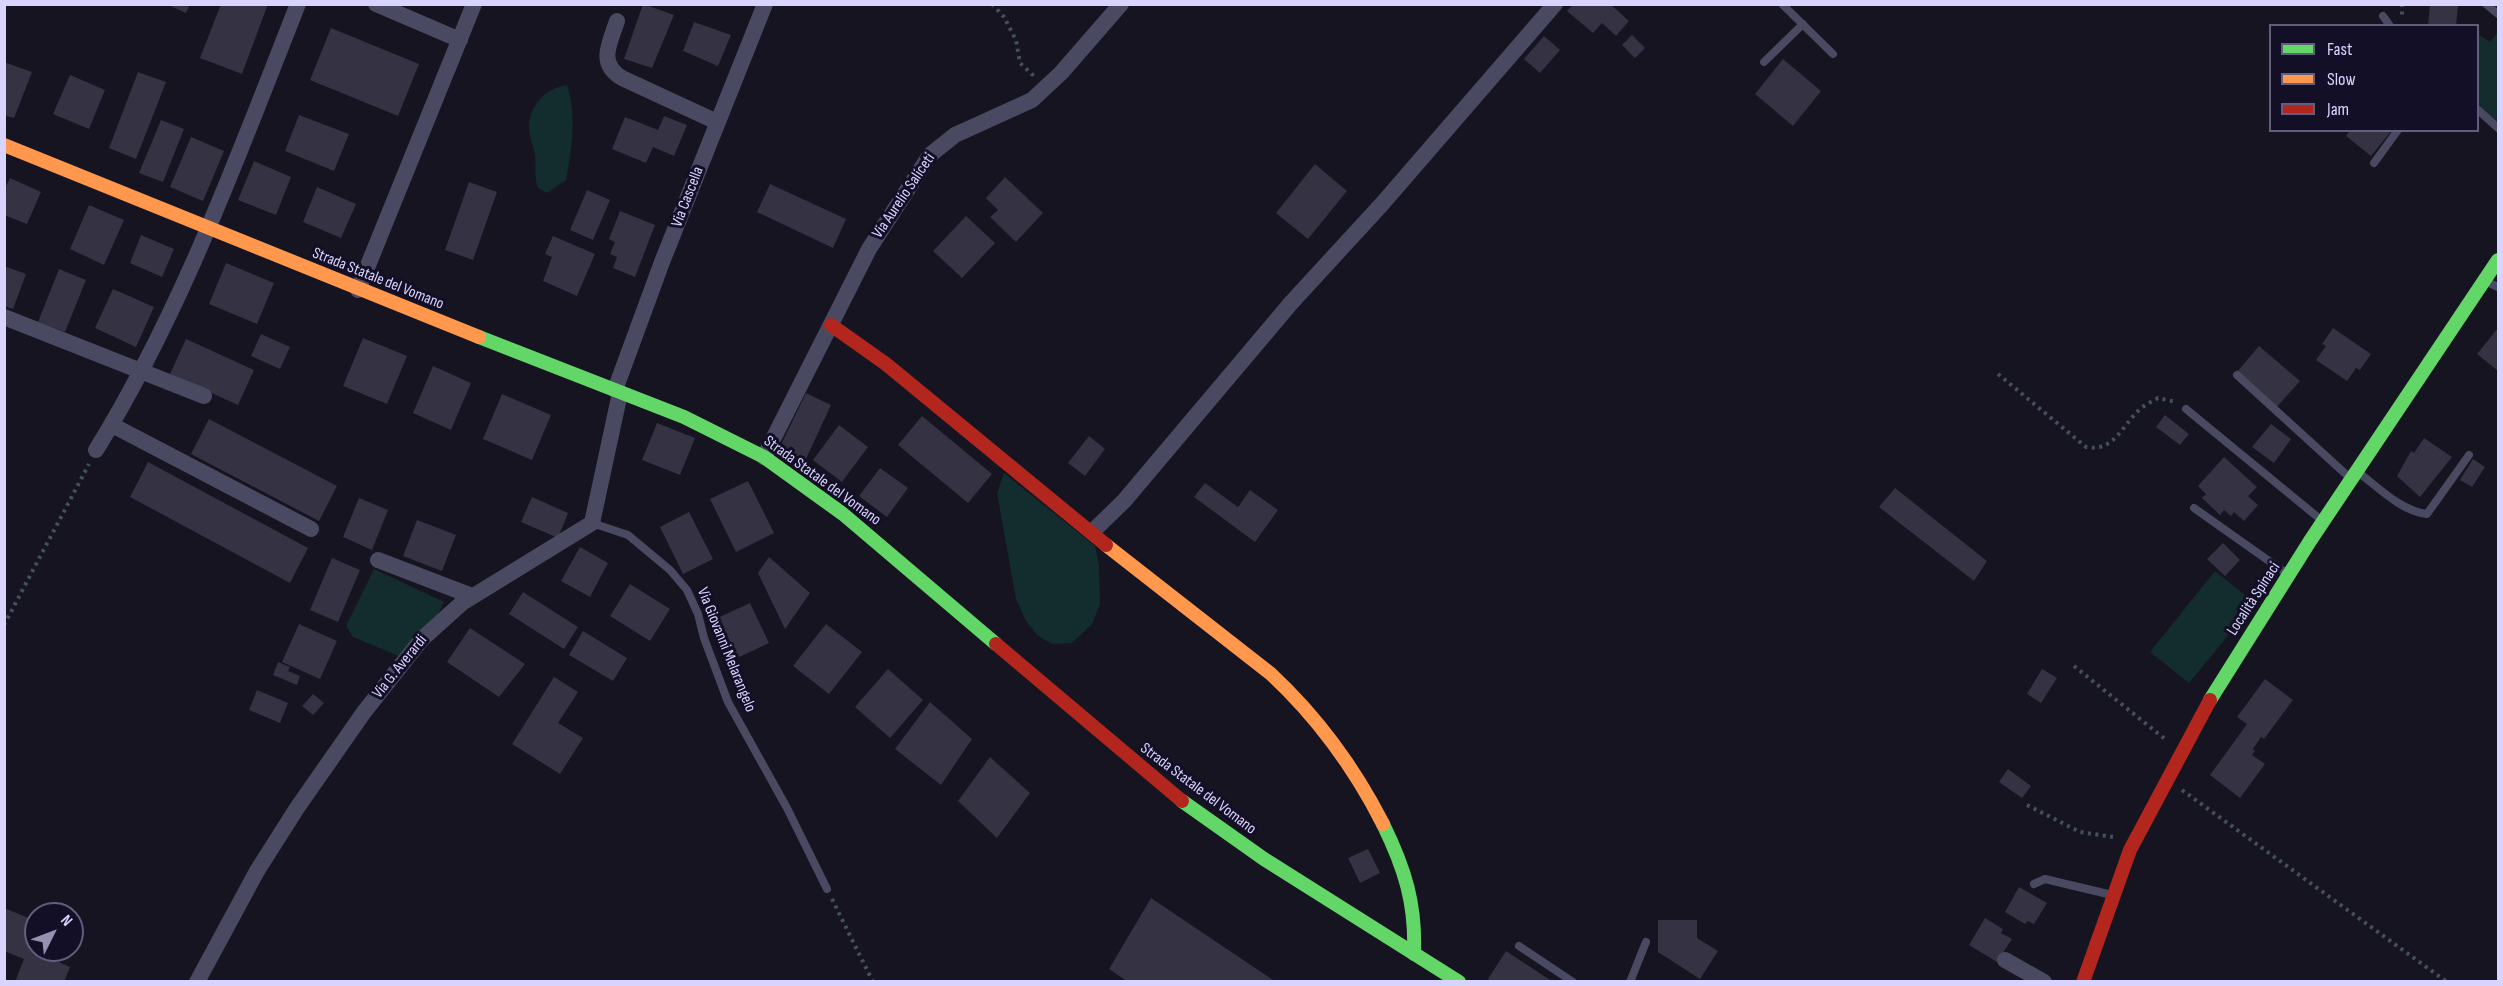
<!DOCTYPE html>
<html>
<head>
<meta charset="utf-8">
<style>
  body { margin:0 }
  #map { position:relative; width:2503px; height:986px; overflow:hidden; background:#161421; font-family:"Sofia Sans Condensed",sans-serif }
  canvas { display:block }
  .frame { position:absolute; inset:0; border:6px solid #d9d4ff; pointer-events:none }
  .legend { position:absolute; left:2269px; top:24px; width:210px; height:108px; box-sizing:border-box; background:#130f26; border:2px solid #625e7d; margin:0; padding:8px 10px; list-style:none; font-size:18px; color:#d9d4ff }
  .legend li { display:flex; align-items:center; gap:12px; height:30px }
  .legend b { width:30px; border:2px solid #625e7d }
  .north { position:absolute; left:24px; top:902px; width:60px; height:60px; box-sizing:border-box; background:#130f26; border:2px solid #625e7d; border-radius:50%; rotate:48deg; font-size:16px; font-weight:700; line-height:24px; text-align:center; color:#d9d4ff }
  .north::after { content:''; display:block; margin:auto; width:21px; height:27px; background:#9591b1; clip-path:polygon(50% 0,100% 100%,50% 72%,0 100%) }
</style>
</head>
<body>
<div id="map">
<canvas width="2503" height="986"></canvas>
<div class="frame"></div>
<ul class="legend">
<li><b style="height:8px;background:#63d668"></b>Fast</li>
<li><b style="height:8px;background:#ff974d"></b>Slow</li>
<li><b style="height:8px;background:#b3261e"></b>Jam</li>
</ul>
<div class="north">N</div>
</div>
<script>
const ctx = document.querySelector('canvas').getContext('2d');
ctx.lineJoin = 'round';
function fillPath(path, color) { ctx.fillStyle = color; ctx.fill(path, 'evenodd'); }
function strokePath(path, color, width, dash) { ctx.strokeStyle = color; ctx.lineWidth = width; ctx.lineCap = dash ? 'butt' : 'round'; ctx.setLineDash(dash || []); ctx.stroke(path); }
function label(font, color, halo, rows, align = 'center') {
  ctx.font = font + ' "Sofia Sans Condensed",sans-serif'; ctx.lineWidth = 6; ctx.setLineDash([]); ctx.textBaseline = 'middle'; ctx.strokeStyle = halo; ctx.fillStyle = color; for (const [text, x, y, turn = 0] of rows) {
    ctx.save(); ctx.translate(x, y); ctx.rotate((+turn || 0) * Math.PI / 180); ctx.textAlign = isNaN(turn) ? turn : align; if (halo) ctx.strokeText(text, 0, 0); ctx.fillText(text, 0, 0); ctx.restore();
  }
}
const green = new Path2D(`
  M2498 32V125L2478 107V34L2490 42Z
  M567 85C577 115 572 149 566 180L547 193 538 188C534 177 536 167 535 155 534 146 529 137 529 127 529 105 546 88 567 85Z
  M1004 473 1095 546 1099 566 1100 604 1092 624 1072 643 1052 644 1038 636 1026 621 1016 599 997 493Z
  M374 569 444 602 436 618 399 656 353 637 346 626Z
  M2215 571 2255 603 2189 683 2150 652Z`);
const building = new Path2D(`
  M166 4H190L186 13Z
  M221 4H268L242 74 200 58Z
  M643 4 674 15 652 68 624 59Z
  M1573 4H1610L1629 21 1616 36 1602 23 1593 33 1567 11Z
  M2430 4 2458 6 2456 26H2428Z
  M694 22 731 35 718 66 683 51Z
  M331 28 419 64 398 116 310 80Z
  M1632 35 1645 48 1635 58 1622 45Z
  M1544 36 1560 50 1540 73 1524 59Z
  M1783 59 1821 91 1793 126 1755 94Z
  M4 62 32 72 14 118 4 115Z
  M138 72 166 82 136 159 109 148Z
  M70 75 105 90 89 129 53 114Z
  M299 115 349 134 334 171 285 151Z
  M664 116 687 125 674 156 653 147 646 163 612 149 625 117 658 130Z
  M161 120 184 129 163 182 139 173Z
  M2350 130H2392L2371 156 2346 136Z
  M191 137 224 151 203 201 170 187Z
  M254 161 291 177 276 215 238 200Z
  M1315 164 1347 191 1308 239 1276 213Z
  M1005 177 1043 213 1016 242 990 217 998 210 986 198Z
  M10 178 41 192 27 224 4 215V190Z
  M469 182 497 192 473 260 445 250Z
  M770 184 846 219 833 248 757 212Z
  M317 187 356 204 341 238 303 222Z
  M587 190 610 200 593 240 570 230Z
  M89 205 124 220 104 265 70 249Z
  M620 211 655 225 635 277 613 268 617 257 610 254 615 242 609 239Z
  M966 216 995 243 962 278 933 251Z
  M141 235 174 249 162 277 130 263Z
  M553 236 595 254 577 296 543 281 552 257 545 254Z
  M226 263 274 283 257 324 209 304Z
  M4 266 26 274 13 309 4 306Z
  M59 269 86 280 65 332 38 322Z
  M113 289 154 307 136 347 95 328Z
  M2333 328 2371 354 2360 370 2356 368 2347 381 2316 360 2326 346 2322 344Z
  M2498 328V371L2477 354Z
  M261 334 290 347 280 369 251 356Z
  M363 338 407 356 387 404 343 386Z
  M186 339 254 370 238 405 170 374Z
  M2259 346 2300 381 2276 408 2236 373Z
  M433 366 471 383 451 430 413 413Z
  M806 393 831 405 805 461 779 449Z
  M502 394 551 415 532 460 483 439Z
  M2165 415 2189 434 2180 445 2156 427Z
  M922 416 992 474 968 503 898 445Z
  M209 419 337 486 319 521 191 454Z
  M657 423 695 438 680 475 642 460Z
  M2271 424 2291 439 2274 463 2252 447Z
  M839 425 868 447 842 482 813 460Z
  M1089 436 1105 449 1085 476 1068 463Z
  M2424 438 2452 457 2420 497 2397 476 2411 451 2414 453Z
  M2224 457 2257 487 2248 496 2258 505 2244 521 2234 512 2231 516 2224 510 2220 515 2202 498 2206 494 2198 486Z
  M2473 459 2485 467 2472 487 2460 480Z
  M148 462 308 548 290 583 130 497Z
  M880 468 908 488 887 517 859 496Z
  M748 481 774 533 736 552 710 499Z
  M1205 483 1238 507 1250 490 1278 510 1255 542 1194 497Z
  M1895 488 1987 561 1974 581 1879 507Z
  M532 497 568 513 558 538 521 522Z
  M359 498 388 510 372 550 343 537Z
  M689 512 713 559 683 574 660 527Z
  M417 520 456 535 442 571 403 556Z
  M2223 543 2240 560 2225 576 2207 559Z
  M580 547 608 563 590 597 561 581Z
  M769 557 810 593 785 629 758 573Z
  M332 558 360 570 338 622 310 610Z
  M630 584 670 609 650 641 610 616Z
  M523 592 578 627 564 649 509 614Z
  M750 603 769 643 733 660 713 620Z
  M299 624 337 641 320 679 282 662Z
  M826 624 862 652 829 694 793 666Z
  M470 628 525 664 499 697 447 662Z
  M583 631 627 658 613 681 569 655Z
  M278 662 290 667 288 671 300 676 297 685 273 675Z
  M888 669 923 700 890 738 855 707Z
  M2042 669 2057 678 2041 703 2027 694Z
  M554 677 578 692 558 723 583 738 560 774 512 744Z
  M2265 679 2293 700 2264 739 2261 737 2253 749 2255 751 2252 755 2265 764 2240 798 2210 775 2247 724 2237 717Z
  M257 690 288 703 280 723 249 710Z
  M313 694 324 703 313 715 302 706Z
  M930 702 972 739 941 785 895 749Z
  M990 757 1030 793 997 838 958 801Z
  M2008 769 2031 786 2022 798 1999 782Z
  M1368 849 1380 873 1360 883 1348 858Z
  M2019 887 2047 903 2034 924 2028 921 2025 924 2005 912Z
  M1151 898 1276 982H1128L1109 969Z
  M4 908 36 921V952L70 967 64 982H15L24 959 4 951Z
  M1985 918 2003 929 2001 933 2012 939 1997 962 1969 945Z
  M1658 920H1697V938L1718 951 1700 979 1658 952Z
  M1506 951 1553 982H1491L1488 979Z`);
const path = new Path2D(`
  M992 4 1004 17 1016 40 1020 63 1035 77
  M2402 4V19
  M1998 374 2086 447C2113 452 2121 428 2138 411 2143 406 2151 402 2158 398L2176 402
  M4 625 89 464
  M2074 666 2165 739
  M2182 790 2447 982
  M2027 805 2080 832 2113 837
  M832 899 873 982`);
const lane = new Path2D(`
  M1782 4 1833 54
  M2486 4 2498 14
  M2383 16 2390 26
  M1764 62 1803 24
  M2478 110 2498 128
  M2374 163 2398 130
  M2485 281 2498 287
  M2237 375 2350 478
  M2186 409 2320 519
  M2358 472C2379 488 2401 511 2427 514L2469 455
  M2194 508 2286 573
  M592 523 628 535 670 570 687 590 698 614 704 638 728 702 787 808 827 889
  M2034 884 2045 879 2112 895
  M1519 946 1573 982
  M1630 982 1646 942`);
const street = new Path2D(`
  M376 4 460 40
  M617 21C610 43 597 63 622 78L717 122
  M358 290 474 4
  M4 317 204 396
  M615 390 662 262 765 4
  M112 425 311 529
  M96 450C182 311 238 155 298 4
  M764 457 869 249 930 155 955 135 1032 100 1061 73 1121 4
  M1092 532 1124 501 1291 303 1382 204 1555 4
  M378 560 472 596
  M2005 960 2044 982
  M197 982 257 871 297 808 364 712 422 639 462 603 592 523 620 393`);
const fast = new Path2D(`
  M479 337 684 417 764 457 843 514 996 644
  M2210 700 2310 541 2498 260
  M1182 801 1264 859 1459 982
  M1383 824C1405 869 1416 904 1414 954`);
const slow = new Path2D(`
  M4 145 479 337
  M1106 545 1271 674C1317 717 1354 767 1383 824`);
const jam = new Path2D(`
  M831 325 886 364 1106 545
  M996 644 1182 801
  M2083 982 2130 850 2210 700`);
const streetNames = [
  ["Via Aurelio Saliceti",904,196,-56],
  ["Via Cascella",688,197,-69],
  ["Strada Statale del Vomano",378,279,22],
  ["Strada Statale del Vomano",822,481,36],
  ["Località Spinaci",2254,599,-57],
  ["Via Giovanni Melarangelo",726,650,68],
  ["Via G. Averardi",400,667,-51],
  ["Strada Statale del Vomano",1198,789,37]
];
fillPath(green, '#132c2d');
fillPath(building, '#343243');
strokePath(path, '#44505f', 4, [3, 4.5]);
strokePath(lane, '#4a4962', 8);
strokePath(street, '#4a4962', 16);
strokePath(fast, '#63d668', 14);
strokePath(slow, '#ff974d', 14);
strokePath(jam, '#b3261e', 14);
label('16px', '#d9d4ff', '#130f26', streetNames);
</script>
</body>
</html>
